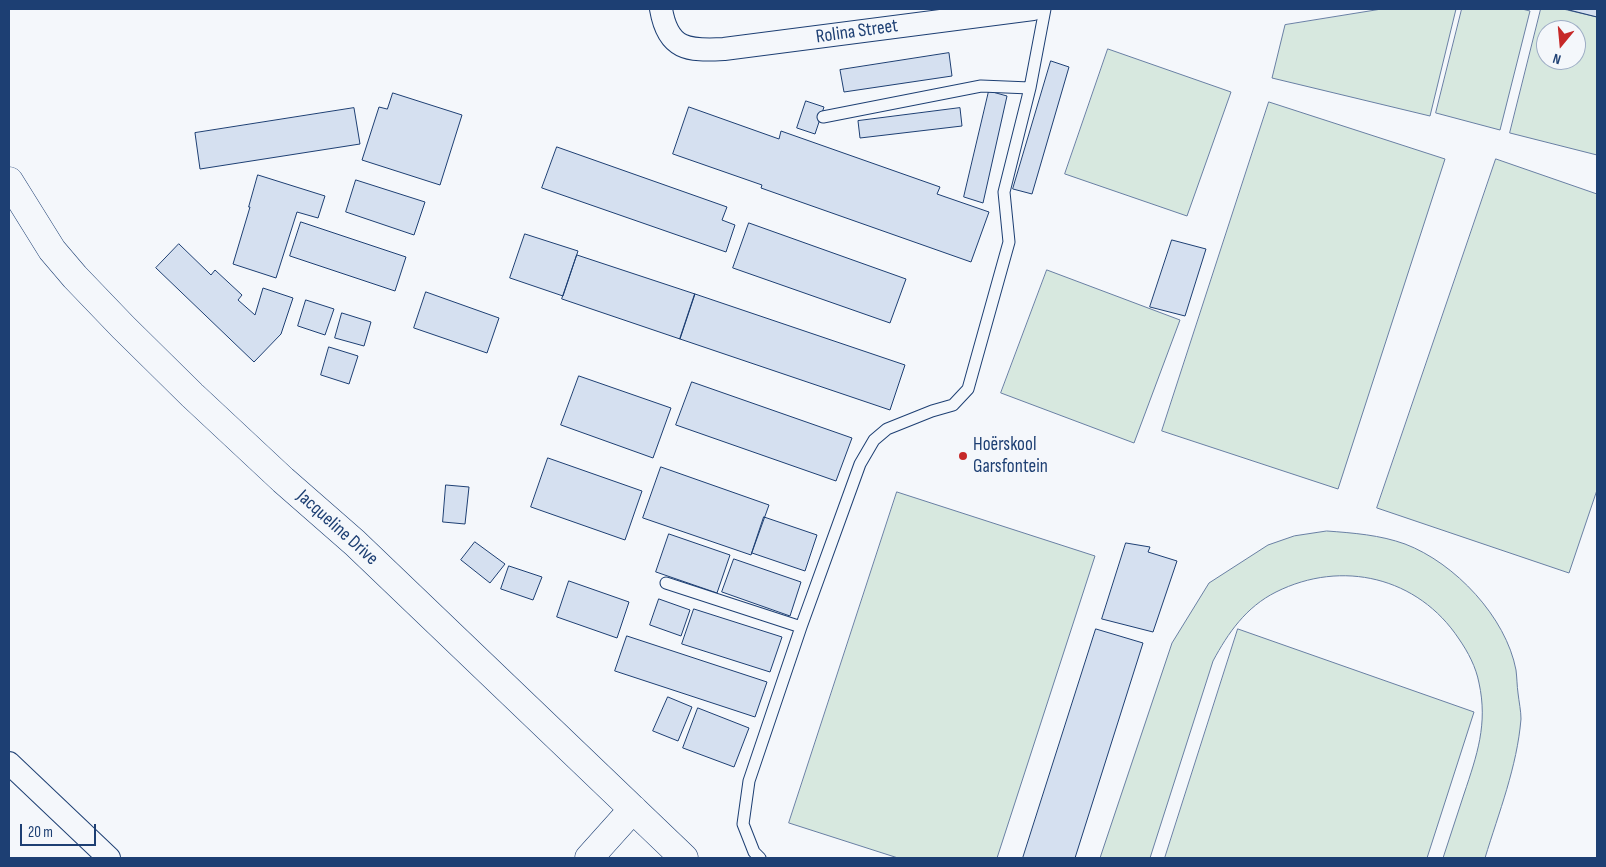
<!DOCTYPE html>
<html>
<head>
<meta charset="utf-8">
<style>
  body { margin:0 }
  #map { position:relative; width:1606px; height:867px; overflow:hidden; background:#f4f7fb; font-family:"Sofia Sans Condensed",sans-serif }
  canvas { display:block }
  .frame { position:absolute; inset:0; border:10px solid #1d3f73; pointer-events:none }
  .north { position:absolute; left:1536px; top:20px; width:50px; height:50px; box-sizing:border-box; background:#f4f7fb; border:1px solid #9eadc5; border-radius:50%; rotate:197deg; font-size:14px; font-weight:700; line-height:20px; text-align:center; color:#1d3f73 }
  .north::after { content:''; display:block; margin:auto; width:18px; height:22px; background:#c62828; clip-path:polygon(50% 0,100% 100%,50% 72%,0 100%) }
  .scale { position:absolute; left:20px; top:824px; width:76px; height:22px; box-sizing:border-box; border:2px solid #1d3f73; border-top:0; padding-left:6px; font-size:15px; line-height:18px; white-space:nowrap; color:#1d3f73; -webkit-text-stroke:4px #f4f7fb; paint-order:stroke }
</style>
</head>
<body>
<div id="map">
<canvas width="1606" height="867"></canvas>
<div class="frame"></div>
<div class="north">N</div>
<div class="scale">20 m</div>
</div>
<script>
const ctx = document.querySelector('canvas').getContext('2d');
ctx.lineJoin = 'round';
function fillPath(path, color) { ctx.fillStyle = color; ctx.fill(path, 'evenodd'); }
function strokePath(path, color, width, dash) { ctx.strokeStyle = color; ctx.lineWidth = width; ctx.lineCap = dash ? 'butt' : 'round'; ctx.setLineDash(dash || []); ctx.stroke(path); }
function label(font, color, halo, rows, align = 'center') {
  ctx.font = font + ' "Sofia Sans Condensed",sans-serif'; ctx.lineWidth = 4; ctx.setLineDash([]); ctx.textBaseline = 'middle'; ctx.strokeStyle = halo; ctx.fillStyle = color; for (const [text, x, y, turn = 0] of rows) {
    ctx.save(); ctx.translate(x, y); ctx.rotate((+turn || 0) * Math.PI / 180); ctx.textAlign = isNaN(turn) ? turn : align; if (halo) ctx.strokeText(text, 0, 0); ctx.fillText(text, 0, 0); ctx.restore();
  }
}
const green = new Path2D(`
  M1382 9H1456L1430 116 1272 78 1285 25Z
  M1462 9H1522L1530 11 1500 130 1436 113Z
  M1541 9H1563L1597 17V155L1510 133ZM1546 30H1576V60H1546Z
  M1108 49 1231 92 1187 216 1065 174Z
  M1269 102 1445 159 1338 489 1162 431Z
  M1496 159 1597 194V490L1569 573 1377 508Z
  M1047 270 1180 320 1134 443 1001 393Z
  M897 492 1095 556 997 858H898L789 823Z
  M1327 531C1354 533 1380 535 1405 544 1455 563 1506 617 1516 670 1517 678 1517 686 1518 693 1519 702 1521 711 1521 719 1517 767 1499 812 1485 858H1443C1450 837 1457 815 1464 794 1477 755 1488 724 1479 683 1476 667 1468 652 1459 639 1418 577 1342 559 1276 592 1246 607 1228 633 1213 661L1150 858H1100L1172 643 1209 583 1268 545 1294 536Z
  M1238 629 1474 712 1427 858H1165Z`);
const building = new Path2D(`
  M1570 9H1597V17L1569 10Z
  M949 53 952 76 844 92 840 70Z
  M1051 61 1069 67 1032 194 1013 189Z
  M989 91 1007 96 983 203 964 197Z
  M393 93 462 115 440 185 362 160 379 107 387 109Z
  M806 101 824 107 815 134 797 128Z
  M689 107 779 139 781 131 940 187 937 194 989 212 971 262 761 188 762 185 673 154Z
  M354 108 360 144 200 169 195 133Z
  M960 108 962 126 860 138 858 121Z
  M557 147 727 207 722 220 735 225 726 252 542 188Z
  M258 175 325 196 318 218 297 212 276 278 233 264 250 207H249Z
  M356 180 425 202 414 235 346 212Z
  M301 222 406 257 395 291 290 256Z
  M749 223 906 279 890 323 733 268Z
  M525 234 578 251 563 296 510 278Z
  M1172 240 1206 249 1185 316 1150 307Z
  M179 244 211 275 215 270 242 295 238 300 255 315 263 288 293 298 281 334 254 362 156 268Z
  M577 255 695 294 680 339 562 299Z
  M426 292 499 318 487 353 414 328Z
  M695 294 905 365 890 410 680 339Z
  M306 300 334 309 325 335 298 326Z
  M342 313 371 322 364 346 335 338Z
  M329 347 358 356 349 384 321 375Z
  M579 376 671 408 653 458 561 425Z
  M692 382 852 438 836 481 676 425Z
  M548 458 642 491 625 540 531 507Z
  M661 467 769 505 751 555 643 518Z
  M446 485 469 487 465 524 443 522Z
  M764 517 817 535 805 571 752 553Z
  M669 534 730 555 717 593 656 572Z
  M475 542 505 564 490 583 461 560Z
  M1126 543 1150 547 1148 552 1177 561 1153 632 1102 619Z
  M734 559 801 582 790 616 722 592Z
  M509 566 542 577 533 600 501 589Z
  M569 581 629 602 617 638 557 617Z
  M659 599 690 610 681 636 650 625Z
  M694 609 782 637 770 672 682 644Z
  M1096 629 1143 643 1075 858H1023Z
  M627 636 767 682 755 717 615 671Z
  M668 697 692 707 678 741 653 731Z
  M698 708 749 728 734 767 683 748Z`);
const service = new Path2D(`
  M823 117 981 86 1030 88
  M666 583 801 627
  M760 858 754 852 743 824 749 781 801 627 860 464 874 440 887 429 932 411 953 405 968 389 1009 242 1004 192 1030 88 1045 9`);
const minor = new Path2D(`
  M661 9C668 50 688 51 724 49L1033 9
  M9 763 109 858`);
const tertiary = new Path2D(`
  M9 181 52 250 75 277 123 327 192 395 283 480 355 543 684 858
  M589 858 633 809`);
const markers = [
  [963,456,5,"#c62828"]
];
const streetNames = [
  ["Rolina Street",857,32,-8],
  ["Jacqueline Drive",337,528,42]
];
const poiNames = [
  ["Hoërskool",973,445],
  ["Garsfontein",973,467]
];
fillPath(green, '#d7e8df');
strokePath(green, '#687fa3', 1);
fillPath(building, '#d5e0f0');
strokePath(building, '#1d3f73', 1);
strokePath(service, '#1d3f73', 13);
strokePath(minor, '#1d3f73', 24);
strokePath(tertiary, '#1d3f73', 29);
strokePath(service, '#f4f7fb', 11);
strokePath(minor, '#f4f7fb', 22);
strokePath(tertiary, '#f4f7fb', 28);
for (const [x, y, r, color] of markers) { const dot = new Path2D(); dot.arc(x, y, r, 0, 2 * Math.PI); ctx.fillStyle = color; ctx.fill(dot); strokePath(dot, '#f4f7fb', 2); }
label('19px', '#1d3f73', '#f4f7fb', streetNames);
label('19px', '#1d3f73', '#f4f7fb', poiNames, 'left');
</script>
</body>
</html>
